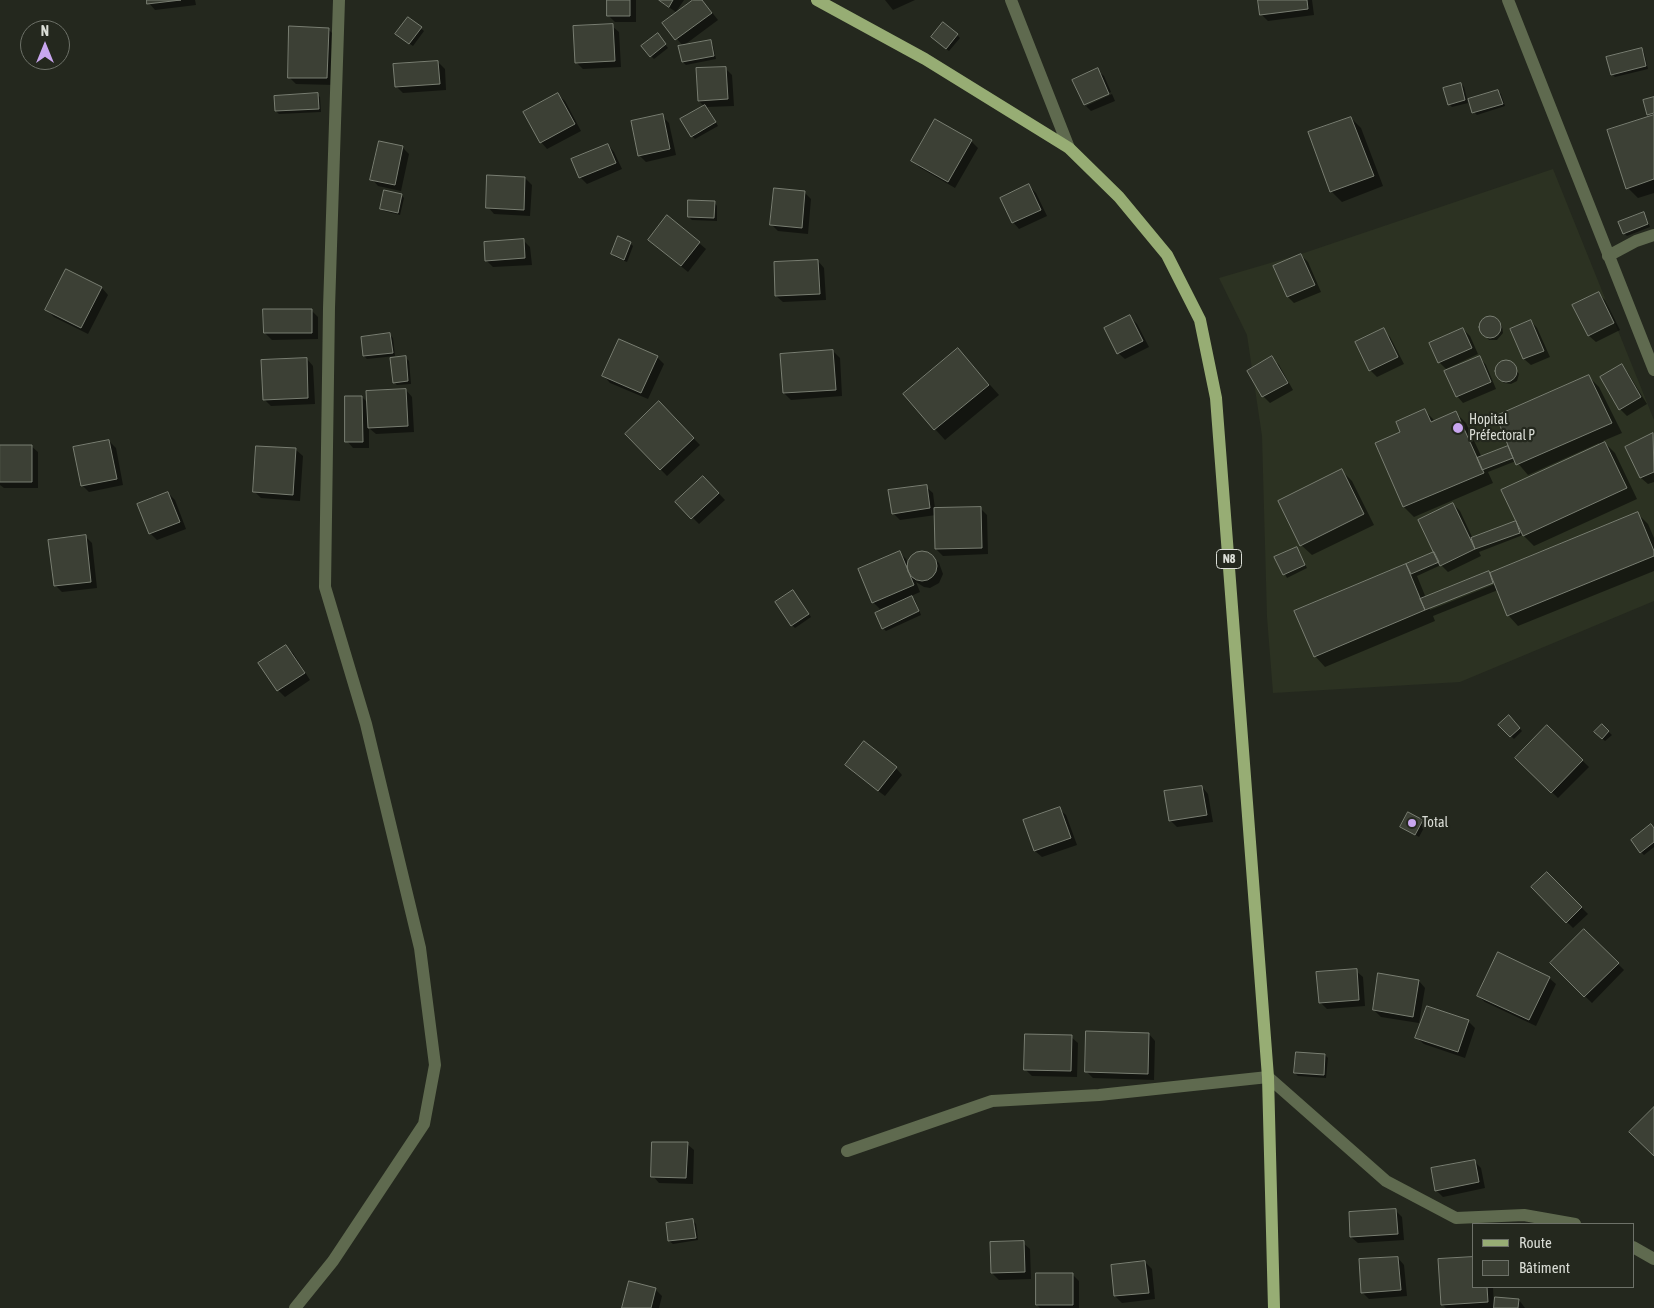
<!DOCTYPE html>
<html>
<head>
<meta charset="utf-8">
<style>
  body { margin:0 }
  #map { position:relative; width:1654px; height:1308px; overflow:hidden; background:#24281e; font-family:"Asap Condensed",sans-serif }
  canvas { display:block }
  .legend { position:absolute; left:1472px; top:1223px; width:162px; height:65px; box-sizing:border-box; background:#24281e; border:1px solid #6d7168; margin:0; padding:6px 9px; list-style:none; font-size:15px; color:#dbded7 }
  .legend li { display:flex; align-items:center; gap:10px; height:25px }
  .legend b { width:25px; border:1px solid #6d7168 }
  .north { position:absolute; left:20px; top:20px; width:50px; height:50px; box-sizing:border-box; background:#24281e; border:1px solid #6d7168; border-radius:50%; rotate:0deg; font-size:14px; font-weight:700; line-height:20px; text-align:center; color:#dbded7 }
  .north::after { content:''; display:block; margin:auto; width:18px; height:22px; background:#c8a6ef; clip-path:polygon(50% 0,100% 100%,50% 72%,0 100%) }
</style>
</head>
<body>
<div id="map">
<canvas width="1654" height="1308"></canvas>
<ul class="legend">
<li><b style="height:6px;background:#97ad74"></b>Route</li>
<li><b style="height:14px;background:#3c4035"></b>Bâtiment</li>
</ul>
<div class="north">N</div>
</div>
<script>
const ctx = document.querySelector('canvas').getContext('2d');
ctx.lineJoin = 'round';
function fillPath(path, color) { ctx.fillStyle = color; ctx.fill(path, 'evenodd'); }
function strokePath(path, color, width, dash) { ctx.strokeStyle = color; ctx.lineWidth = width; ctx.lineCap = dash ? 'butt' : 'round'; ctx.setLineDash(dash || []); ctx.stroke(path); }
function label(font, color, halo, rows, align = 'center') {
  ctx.font = font + ' "Asap Condensed",sans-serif'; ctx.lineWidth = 4.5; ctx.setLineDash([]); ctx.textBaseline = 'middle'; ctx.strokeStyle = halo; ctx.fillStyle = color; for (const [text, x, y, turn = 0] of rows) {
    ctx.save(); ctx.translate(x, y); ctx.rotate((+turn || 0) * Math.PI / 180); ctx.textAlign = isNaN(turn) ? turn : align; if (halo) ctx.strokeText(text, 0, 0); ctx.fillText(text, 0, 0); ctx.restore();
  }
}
const built = new Path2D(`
  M1553 169 1654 420V601L1460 682 1273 693 1267 617 1262 436 1247 335 1219 278 1301 254Z`);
const shadow = new Path2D(`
  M148 0H195L196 5 155 10 149 3Z
  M608 0H636V22H615L608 15Z
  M658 0H684L676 12Z
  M695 0H702L718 20 683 46 664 23Z
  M885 0H915L893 10Z
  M1260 0H1312L1314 15 1268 21 1261 14Z
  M408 18 424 31 413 46 400 37Z
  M612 26 619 32 621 67 583 69 576 62Z
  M328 29 335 36 334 85 296 84 289 77Z
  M957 35 960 38 949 51 935 40Z
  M660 38 668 48 654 59 651 56Z
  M710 42 713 45 716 59 686 65 683 62Z
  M1641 49 1644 52 1648 69 1615 77 1612 74Z
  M438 62 445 69 446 90 403 93 396 86Z
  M725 68 732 75 734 106 707 107 718 126 695 139 692 136 705 107 699 101Z
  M1097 70 1104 76 1111 92 1086 103V106L1085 104Z
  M1461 84 1464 87 1468 103 1452 107 1449 104Z
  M1498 91 1501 94 1505 106 1477 115 1474 112Z
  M317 94 320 97 321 112 279 114 276 111Z
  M1112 94 1115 101 1091 111 1086 106Z
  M558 95 565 101 581 131 547 149 541 142Z
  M1654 98V193L1638 198 1628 188 1651 117 1649 115 1644 101Z
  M662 116 669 123 676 155 646 162 639 155Z
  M1351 118 1361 128 1383 186 1342 202 1332 192 1309 133Z
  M971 141 978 148 955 188 919 167 913 161Z
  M608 145 614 152 622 169 587 184 580 177Z
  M402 147 409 154 401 191 378 186 372 179Z
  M525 178 532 185 530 216 494 214 488 207Z
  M1029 186 1036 193 1047 216 1019 229 1013 222Z
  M804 192 811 199 808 234 778 231 771 224Z
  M401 195 404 198 400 215 384 211 381 208Z
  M714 202 717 206V221L692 220 689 217Z
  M1643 214 1646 217 1650 227 1627 236 1624 233Z
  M668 217 706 249 688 272 649 240Z
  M524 241 530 247 532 265 493 267 486 260Z
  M630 243 633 246 627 262 615 257 612 254Z
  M1301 255 1308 262 1321 292 1294 303 1288 297Z
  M818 261 824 268 826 300 783 302 776 296Z
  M67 270 102 288 108 295 88 334 54 317 47 310Z
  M1598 293 1605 300 1620 330 1596 342 1589 336 1574 305Z
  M311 310 318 317V339L272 340 265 333Z
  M1130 317 1137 324 1149 347 1125 359 1118 353Z
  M1488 318 1496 319 1502 326 1503 333 1497 340H1489L1481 330V323Z
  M1531 321 1537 328 1550 357 1531 365 1524 359Z
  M1463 329 1470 336 1478 354 1446 369 1439 362Z
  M1383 330 1390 337 1404 364 1377 377 1370 370Z
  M390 335 393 338 395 356 367 359 364 356 362 338Z
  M958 349 999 395 945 440 935 429Z
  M833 351 840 358 842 396 791 400 784 393Z
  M657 357 664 364 648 399 610 383 604 376Z
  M406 358 409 361 411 384 397 385 394 382Z
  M1272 358 1279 365 1293 390 1270 403 1263 396 1249 371Z
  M1480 358 1486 365 1496 389 1463 403 1457 396Z
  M307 359 313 366 315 404 271 406 264 399Z
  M1503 362 1511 363 1519 374 1517 381 1511 384 1504 383 1496 374 1497 367Z
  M1622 366 1628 373 1647 404 1627 416 1620 409Z
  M1589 377 1599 387 1622 433 1603 441 1615 453 1637 499 1534 546 1523 535 1479 552 1481 556 1448 572 1441 565 1417 576 1426 598 1490 575 1638 514 1648 524 1654 538V571L1518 626 1508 615 1498 590 1433 616 1435 621 1325 667 1315 656 1295 612 1435 553 1453 504 1460 511 1473 539 1517 522 1600 446 1599 443 1528 475 1516 461 1488 472 1493 483 1414 517 1404 507 1377 444 1402 433 1425 411 1436 422 1456 413 1466 423 1482 458 1510 447ZM1499 579 1500 582 1430 610V607Z
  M406 390 412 397 414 432 376 434 369 428V448H353L347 441 362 397 368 403Z
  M659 403 700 445 667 476 626 434Z
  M1653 434 1654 482 1648 484 1641 478 1626 447Z
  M109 441 116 448 123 485 89 492 82 485Z
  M0 446H31L38 452V488H4L0 485Z
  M296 450 303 456 300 501 261 498 254 491Z
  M1342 471 1352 481 1374 525 1312 555 1301 545Z
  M703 477 725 500 699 524 677 502Z
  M926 487 933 493 935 509 980 508 987 515 988 554 943 556 936 549V515L900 520 893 513Z
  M168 493 175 500 186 529 157 540 150 533Z
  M85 536 92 543 97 588 62 592 55 585Z
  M1296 548 1307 568 1287 578 1276 558Z
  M916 552 928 553 932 556 939 563 943 574 939 583 930 588 924 587 916 582 920 592 911 596 915 600 921 615 886 631 883 628 894 606 893 604 880 609 873 602 900 553 906 559 908 564 912 555Z
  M793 592 811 617 795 628 792 625Z
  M286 647 293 653 310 680 285 697 278 690 260 664Z
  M1509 717 1522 731 1514 739 1500 725Z
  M1547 726 1589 767 1558 798 1517 758Z
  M1602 726 1612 735 1605 741 1596 732Z
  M896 768 902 775 885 796 853 772Z
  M1202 787 1208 794 1213 822 1177 827 1170 820Z
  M1059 809 1066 815 1077 845 1042 857 1035 851 1024 821Z
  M1409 814 1426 824 1419 837 1405 829Z
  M1654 829V847L1644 855 1641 852Z
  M1547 873 1588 914 1573 928 1532 887Z
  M1584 930 1624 970 1592 1003 1551 963Z
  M1356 971 1363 977 1365 1006 1327 1009 1320 1002Z
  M1549 978 1556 984 1536 1026 1485 1002 1478 996Z
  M1419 981 1425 988 1419 1023 1381 1017 1374 1010Z
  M1468 1021 1475 1028 1465 1058 1424 1044 1417 1038Z
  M1149 1034 1155 1041 1154 1080 1093 1078 1086 1071Z
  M1071 1037 1078 1043 1077 1077 1032 1076 1025 1069Z
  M1325 1055 1328 1058 1326 1078 1298 1076 1295 1073Z
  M687 1144 694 1150 693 1184 659 1183 653 1176Z
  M1474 1161 1481 1168 1485 1188 1443 1197 1436 1190Z
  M1395 1210 1402 1217 1404 1240 1358 1243 1351 1237Z
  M693 1221 696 1224 698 1240 673 1244 669 1241 667 1224Z
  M1023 1243 1030 1249 1031 1279 999 1280 992 1273Z
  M1398 1258 1404 1265 1407 1296 1369 1299 1362 1292Z
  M1145 1262 1152 1269 1155 1299 1122 1303 1115 1296Z
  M1072 1274 1079 1281V1308H1040L1037 1305Z
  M1473 1287H1493L1494 1307 1519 1300 1525 1308H1446L1443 1305Z
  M655 1289 662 1296 659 1308H623Z`);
const building = new Path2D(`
  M147 0H181L147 4Z
  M607 0H630V16H607Z
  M659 0H673L669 7Z
  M693 0H702L712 13 675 40 662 23Z
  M1258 0H1307L1308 9 1260 15Z
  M408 17 422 27 409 44 395 34Z
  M943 22 958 34 946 49 931 37Z
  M613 24 615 61 575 63 573 26Z
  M289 26 329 28 327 78H288Z
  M658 33 666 44 650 57 641 46Z
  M711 40 714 56 682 62 678 46Z
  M1642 48 1646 66 1611 75 1606 57Z
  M438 61 440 84 395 87 393 64Z
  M726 67 728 99 698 101 696 68Z
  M1098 68 1109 94 1084 105 1072 80Z
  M1461 83 1465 100 1448 105 1443 88Z
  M1498 90 1503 104 1472 113 1468 99Z
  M318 93 319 109 275 111 274 96Z
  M558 93 575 124 540 143 523 112Z
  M1654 97V113L1647 115 1643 100Z
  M705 105 716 122 691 137 680 119Z
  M663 114 670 149 638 156 631 121Z
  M1654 115V179L1626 189 1607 130Z
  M1351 117 1374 176 1330 192 1308 132Z
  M935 119 972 140 948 182 911 161Z
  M379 141 403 146 395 185 370 180Z
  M608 144 616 163 579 178 571 159Z
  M487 175 525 177 524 210 486 208Z
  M1029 184 1041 210 1012 223 1000 198Z
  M774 188 805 191 802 228 770 225Z
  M384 190 402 194 398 213 380 209Z
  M688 200 715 201 714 218 688 217Z
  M1644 212 1648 224 1623 234 1618 222Z
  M667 215 700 242 681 266 648 240Z
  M618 236 631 242 624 260 611 254Z
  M524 239 525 258 485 261 484 242Z
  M1301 254 1315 285 1287 297 1273 266Z
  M818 260 820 294 775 296 774 262Z
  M66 269 102 287 81 328 45 310Z
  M1599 292 1614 323 1588 336 1572 305Z
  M263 309H312V333H264Z
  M1130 315 1143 341 1117 354 1104 328Z
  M1479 327a11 11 0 1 1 22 0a11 11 0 1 1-22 0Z
  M1531 320 1544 351 1523 359 1510 329Z
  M1384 328 1398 357 1369 371 1355 342Z
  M1463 328 1472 348 1438 363 1429 343Z
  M390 333 393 353 363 356 361 337Z
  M619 339 658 356 641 393 602 376Z
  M958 348 989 385 934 430 903 394Z
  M833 350 836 390 783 393 780 354Z
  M406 356 408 381 393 383 390 358Z
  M1272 356 1288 383 1262 397 1247 371Z
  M1480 356 1491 382 1456 397 1444 371Z
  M307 358 308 398 263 400 261 360Z
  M1495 371a11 11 0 1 1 22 0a11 11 0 1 1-22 0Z
  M1622 364 1641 397 1619 410 1600 377Z
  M1589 375 1612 423 1516 465 1496 416Z
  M406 389 408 426 368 428 366 391Z
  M345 396H362L363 442H345Z
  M659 401 694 438 660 470 625 434Z
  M1425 409 1431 422 1456 411 1484 473 1403 507 1375 443 1400 432 1396 422Z
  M1653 433 1654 472 1640 478 1625 447Z
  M109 440 117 479 81 486 73 447Z
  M1605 442 1627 488 1523 536 1501 490Z
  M0 445H32V482H0Z
  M256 446 296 448 293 495 253 492Z
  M1508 446 1513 458 1482 470 1477 458Z
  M1342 469 1364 514 1300 546 1278 501Z
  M703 476 719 493 691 519 675 502Z
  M927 485 930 508 892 514 888 490Z
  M168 492 180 522 149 534 137 504Z
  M1453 503 1475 549 1440 566 1418 520Z
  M981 507 982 548 935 549 934 508Z
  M1638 512 1654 551V556L1507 616 1490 573Z
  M1516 521 1520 533 1475 549 1471 538Z
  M86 535 91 582 54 586 48 540Z
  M1297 547 1305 565 1283 575 1274 557Z
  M907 566a15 15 0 1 1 30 0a15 15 0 1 1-30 0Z
  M900 551 914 585 872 603 858 569Z
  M1434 552 1439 562 1411 574 1406 564Z
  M1406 564 1425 610 1314 657 1294 611Z
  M1489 571 1493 583 1425 610 1420 599Z
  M793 590 809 614 791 626 775 602Z
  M912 596 919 611 882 629 875 613Z
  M286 645 305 673 277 691 258 663Z
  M1509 715 1520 728 1510 737 1498 725Z
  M1602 724 1609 731 1602 739 1594 732Z
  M1547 725 1583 760 1551 793 1515 758Z
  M864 741 897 767 878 791 845 765Z
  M1202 786 1207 815 1169 821 1164 791Z
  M1060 807 1071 838 1034 851 1023 820Z
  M1408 812 1423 820 1415 835 1400 827Z
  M1651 824 1654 828V842L1640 853 1631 840Z
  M1547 872 1582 907 1566 923 1531 887Z
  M1584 929 1619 963 1584 997 1550 963Z
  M1498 952 1550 977 1529 1020 1477 996Z
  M1357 969 1359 1000 1319 1003 1316 972Z
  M1378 973 1419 980 1413 1017 1373 1010Z
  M1427 1006 1469 1020 1458 1052 1415 1038Z
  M1086 1031 1149 1033 1148 1074 1085 1072Z
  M1025 1034 1072 1035 1071 1071 1024 1070Z
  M1296 1052 1325 1054 1324 1075 1294 1073Z
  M1654 1107V1156L1629 1132Z
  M652 1142H688L686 1178 651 1177Z
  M1475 1160 1479 1182 1435 1191 1431 1168Z
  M1396 1209 1398 1234 1350 1237 1349 1212Z
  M693 1219 696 1238 668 1241 666 1223Z
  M1024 1241 1025 1272 991 1273 990 1242Z
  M1398 1257 1401 1290 1361 1293 1359 1259Z
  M1473 1257V1287H1487L1488 1302 1441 1305 1438 1259Z
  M1145 1261 1149 1293 1114 1296 1111 1265Z
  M1036 1273H1073V1305H1036Z
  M629 1281 656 1288 651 1308H622Z
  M1495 1297 1519 1299 1518 1308H1494Z`);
const minor = new Path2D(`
  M1011 0 1069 148
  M1508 0 1654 370
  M1608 256 1636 241 1654 235
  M847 1151 992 1101 1099 1095 1268 1077 1386 1181 1456 1218 1524 1215 1575 1224
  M1633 1247 1654 1259
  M295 1308 333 1261 424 1124 435 1065 420 948 366 724 325 587 329 308 339 0`);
const primary = new Path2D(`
  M817 0 925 59 1069 148 1119 197 1167 255 1200 320 1216 398 1268 1077 1274 1308`);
const markers = [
  [1458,428,6,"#c8a6ef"],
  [1412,823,5,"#c8a6ef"]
];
const shields = [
  [1229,559,25]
];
const shieldNames = [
  ["N8",1229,559]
];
const poiNames = [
  ["Hopital",1469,420],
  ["Préfectoral P",1469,436],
  ["Total",1422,823]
];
fillPath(built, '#2c3222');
fillPath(shadow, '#0007');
fillPath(building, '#3c4035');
strokePath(building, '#797e72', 1);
strokePath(minor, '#5f6a4f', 12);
strokePath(primary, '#97ad74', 12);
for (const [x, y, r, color] of markers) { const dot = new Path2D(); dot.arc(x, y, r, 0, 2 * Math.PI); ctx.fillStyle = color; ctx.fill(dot); strokePath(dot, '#24281e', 2); }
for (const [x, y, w] of shields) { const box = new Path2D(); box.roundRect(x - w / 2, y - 9.5, w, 19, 4); ctx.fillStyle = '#24281e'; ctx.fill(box); strokePath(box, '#dbded7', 1); }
label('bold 12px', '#dbded7', null, shieldNames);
label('14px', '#dbded7', '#24281e', poiNames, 'left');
</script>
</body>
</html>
